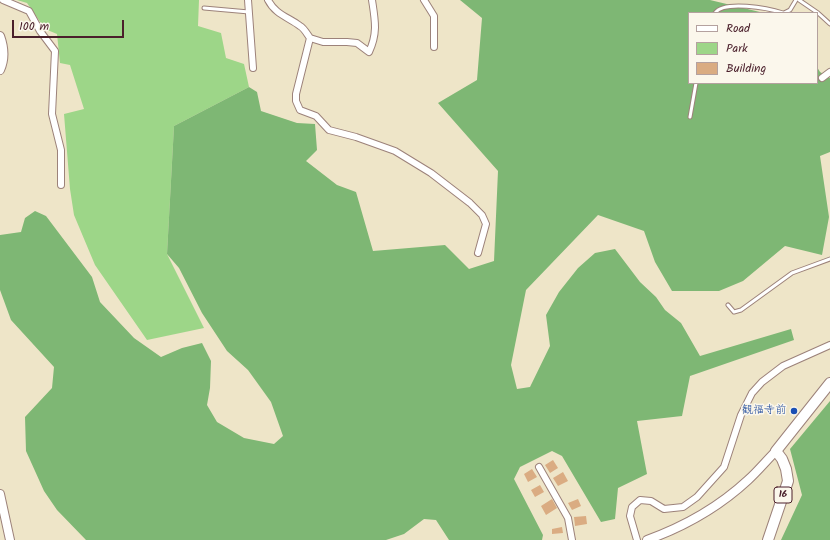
<!DOCTYPE html>
<html>
<head>
<meta charset="utf-8">
<style>
  body { margin:0 }
  #map { position:relative; width:830px; height:540px; overflow:hidden; background:#eee5c8; font-family:Kalam,sans-serif }
  canvas { display:block }
  .legend { position:absolute; left:688px; top:12px; width:130px; height:72px; box-sizing:border-box; background:#fbf7ec; border:1px solid #b4a19f; margin:0; padding:5px 7px; list-style:none; font-size:12px; color:#4a1f2b }
  .legend li { display:flex; align-items:center; gap:8px; height:20px }
  .legend b { width:20px; border:1px solid #b4a19f }
  .scale { position:absolute; left:12px; top:20px; width:112px; height:18px; box-sizing:border-box; border:2px solid #4a1f2b; border-top:0; padding-left:5px; font-size:12px; line-height:14px; white-space:nowrap; color:#4a1f2b; -webkit-text-stroke:3px #fbf7ec; paint-order:stroke }
</style>
</head>
<body>
<div id="map">
<canvas width="830" height="540"></canvas>
<ul class="legend">
<li><b style="height:5px;background:#fff"></b>Road</li>
<li><b style="height:11px;background:#9dd688"></b>Park</li>
<li><b style="height:11px;background:#daac82"></b>Building</li>
</ul>
<div class="scale">100 m</div>
</div>
<script>
const ctx = document.querySelector('canvas').getContext('2d');
ctx.lineJoin = 'round';
function fillPath(path, color) { ctx.fillStyle = color; ctx.fill(path, 'evenodd'); }
function strokePath(path, color, width, dash) { ctx.strokeStyle = color; ctx.lineWidth = width; ctx.lineCap = dash ? 'butt' : 'round'; ctx.setLineDash(dash || []); ctx.stroke(path); }
function label(font, color, halo, rows, align = 'center') {
  ctx.font = font + ' Kalam,"Klee One",sans-serif'; ctx.lineWidth = 3; ctx.setLineDash([]); ctx.textBaseline = 'middle'; ctx.strokeStyle = halo; ctx.fillStyle = color; for (const [text, x, y, turn = 0] of rows) {
    ctx.save(); ctx.translate(x, y); ctx.rotate((+turn || 0) * Math.PI / 180); ctx.textAlign = isNaN(turn) ? turn : align; if (halo) ctx.strokeText(text, 0, 0); ctx.fillText(text, 0, 0); ctx.restore();
  }
}
const green = new Path2D(`
  M17 0H199L198 26 221 33 226 58 244 64 249 87 174 126 167 254 204 328 147 340 95 265 74 215 70 189 64 114 84 109 70 65 60 63 57 34 45 29 27 3Z`);
const forest = new Path2D(`
  M460 0H710L764 13H689V83H817V67L820 72 830 78V152L820 156 829 217 822 255 785 246 743 281 719 291H672L655 262 644 231 598 215 526 290 511 365 517 389 530 387 550 346 546 315 559 292 578 268 595 253 615 249 640 282 656 297 665 310 681 323 700 356 791 329 794 340 690 376 682 416 637 421 647 474 618 488 615 519 601 522 562 456 552 451 520 467 514 479 543 535 542 540H449L436 520 424 519 404 534 386 540H86L57 510 44 491 26 451 25 417 52 388 54 367 11 320 0 290V235L21 232 25 218 35 211 46 216 92 277 100 302 134 338 161 357 182 348 202 343 211 361 210 388 207 405 217 422 244 438 274 444 283 436 271 402 248 370 227 351 202 313 179 268 167 254 174 126 249 87 257 92 261 111 297 123 315 124 317 150 306 161 337 185 356 192 373 251 445 245 469 269 494 261 498 171 438 103 477 80 482 18Z
  M830 401V540H781L802 495 790 449Z`);
const building = new Path2D(`
  M553 460 558 468 550 473 545 465Z
  M532 469 537 477 528 482 524 474Z
  M563 472 568 481 558 486 553 478Z
  M540 485 544 492 535 497 531 490Z
  M552 499 557 508 546 515 541 506Z
  M578 499 581 506 572 510 568 503Z
  M586 516 587 524 575 526 574 517Z
  M562 527 563 533 552 534V529Z`);
const service = new Path2D(`
  M799 0 818 13 830 24
  M204 8 249 12
  M715 13C724 0 768 8 783 13
  M784 13 790 10 796 0
  M690 117 696 83
  M728 305 734 312 741 310 792 273 830 259`);
const minor = new Path2D(`
  M3 0 29 11 40 31 55 51 52 114 61 150V185
  M248 0 253 68
  M268 0C275 14 288 17 300 26 304 28 307 34 310 38L296 94V101L300 110 316 116 329 130 356 137 395 151 431 173 470 203 482 215 486 224 478 253
  M424 0 434 16V47
  M310 38 323 42H347L357 43 369 52C378 33 375 20 372 0
  M822 78 830 72
  M539 467 568 518 572 540
  M637 540 630 516 632 507 640 500 651 501 664 509 683 507 697 497 724 467 741 415 752 393 762 382 783 366 830 345`);
const tertiary = new Path2D(`
  M0 36C4 47 5 59 0 70
  M0 494 10 540
  M647 540C683 527 720 506 748 480 758 471 766 461 776 451`);
const primary = new Path2D(`
  M768 540 788 481 786 469 782 459 776 451 830 383`);
const markers = [
  [794,411,4,"#1a4fb4"]
];
const shields = [
  [783,495,18]
];
const shieldNames = [
  ["16",783,495]
];
const transitNames = [
  ["観福寺前",786,411]
];
fillPath(green, '#9dd688');
fillPath(forest, '#7eb774');
fillPath(building, '#daac82');
strokePath(service, '#9c827a', 5);
strokePath(minor, '#9c827a', 8);
strokePath(tertiary, '#9c827a', 10);
strokePath(primary, '#9c827a', 12);
strokePath(service, '#fff', 3);
strokePath(minor, '#fff', 6);
strokePath(tertiary, '#fff', 8);
strokePath(primary, '#fff', 10);
for (const [x, y, r, color] of markers) { const dot = new Path2D(); dot.arc(x, y, r, 0, 2 * Math.PI); ctx.fillStyle = color; ctx.fill(dot); strokePath(dot, '#fbf7ec', 1.5); }
for (const [x, y, w] of shields) { const box = new Path2D(); box.roundRect(x - w / 2, y - 8, w, 16, 3); ctx.fillStyle = '#fbf7ec'; ctx.fill(box); strokePath(box, '#4a1f2b', 1); }
label('bold 10px', '#4a1f2b', null, shieldNames);
label('11px', '#164399', '#fbf7ec', transitNames, 'right');
</script>
</body>
</html>
